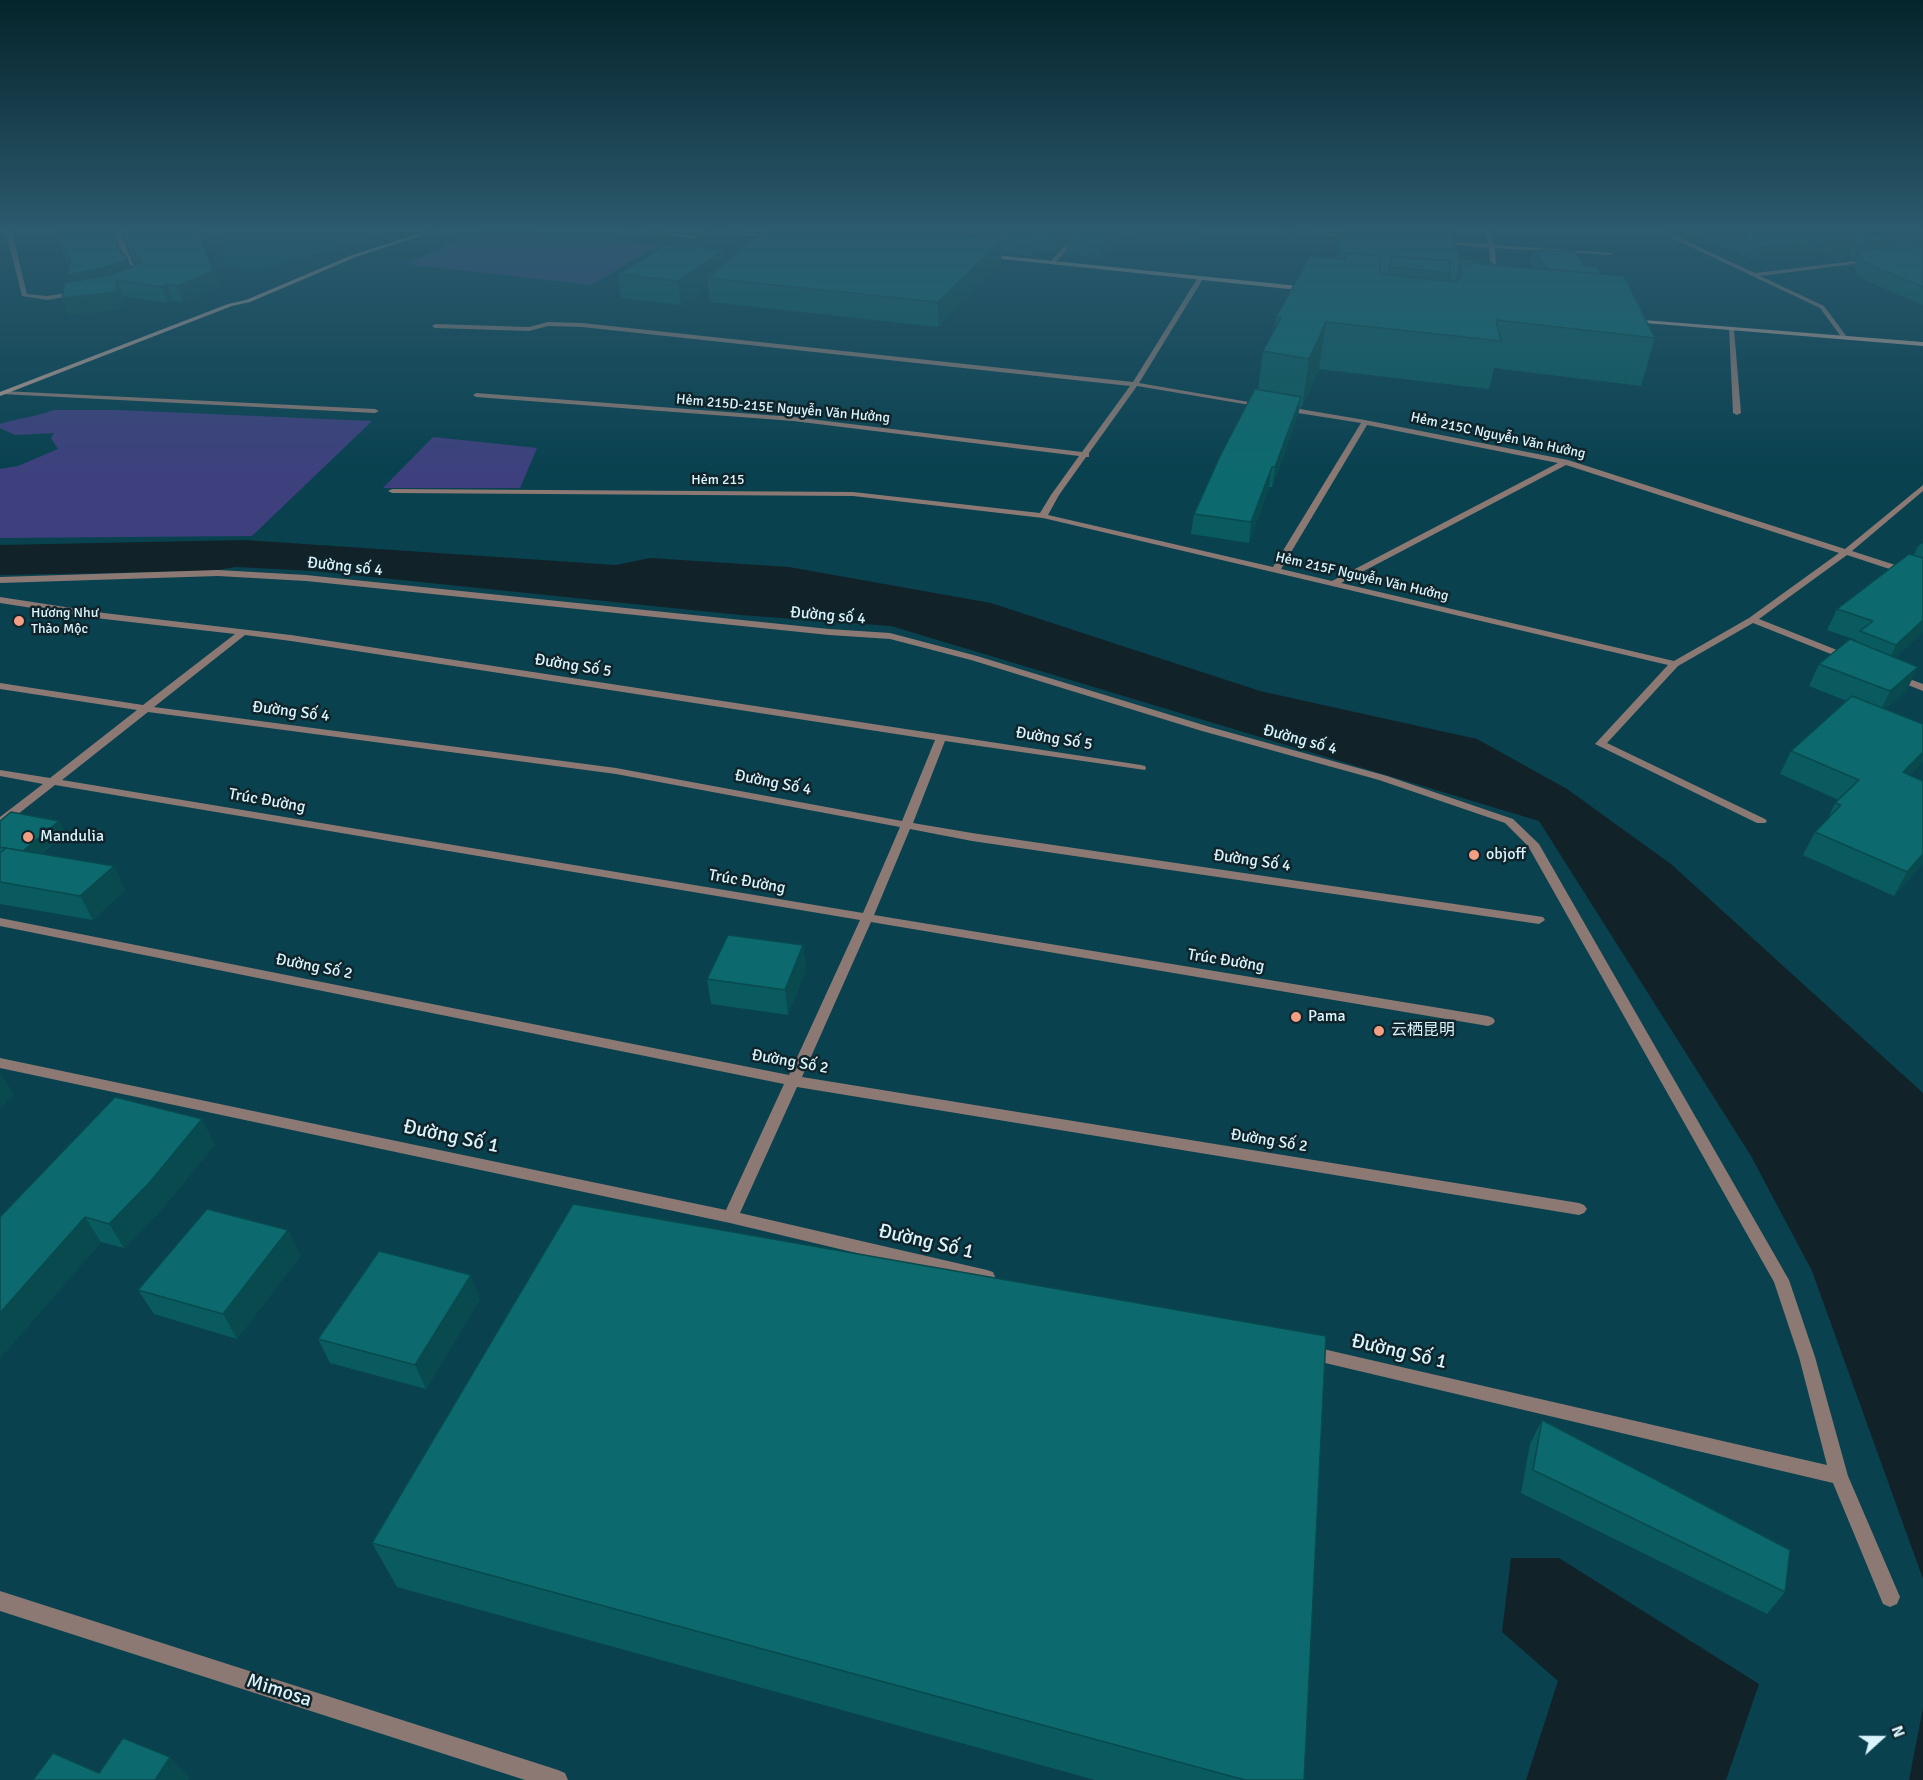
<!DOCTYPE html>
<html>
<head>
<meta charset="utf-8">
<style>
  body { margin:0 }
  #map { position:relative; width:1923px; height:1780px; overflow:hidden; background:#09414f; font-family:Signika,sans-serif }
  canvas { display:block }
  .north { position:absolute; left:1851px; top:1708px; width:60px; height:60px; -webkit-text-stroke:4px #10252b; paint-order:stroke; rotate:69deg; font-size:16px; font-weight:700; line-height:24px; text-align:center; color:#daf4fd }
  .north::after { content:''; display:block; margin:auto; width:21px; height:27px; background:#daf4fd; clip-path:polygon(50% 0,100% 100%,50% 72%,0 100%) }
</style>
</head>
<body>
<div id="map">
<canvas width="1923" height="1780"></canvas>
<div class="north">N</div>
</div>
<script>
const ctx = document.querySelector('canvas').getContext('2d');
ctx.lineJoin = 'round';
function fillPath(path, color) { ctx.fillStyle = color; ctx.fill(path, 'evenodd'); }
function strokePath(path, color, width, dash) { ctx.strokeStyle = color; ctx.lineWidth = width; ctx.lineCap = dash ? 'butt' : 'round'; ctx.setLineDash(dash || []); ctx.stroke(path); }
function label(font, color, halo, rows, align = 'center') {
  ctx.font = font + ' Signika,"Noto Sans SC",sans-serif'; ctx.lineWidth = 5; ctx.setLineDash([]); ctx.textBaseline = 'middle'; ctx.strokeStyle = halo; ctx.fillStyle = color; for (const [text, x, y, turn = 0] of rows) {
    ctx.save(); ctx.translate(x, y); ctx.rotate((+turn || 0) * Math.PI / 180); ctx.textAlign = isNaN(turn) ? turn : align; if (halo) ctx.strokeText(text, 0, 0); ctx.fillText(text, 0, 0); ctx.restore();
  }
}
const built = new Path2D(`
  M222 228H400L261 271 224 268Z`);
const green = new Path2D(`
  M483 228H496L659 245 591 285 407 264Z
  M54 410H118L372 421 252 536 0 538V469L18 466 58 449 51 438 54 433 15 435 0 428V424C18 418 36 417 54 410Z
  M433 437 537 448 520 488H383Z`);
const water = new Path2D(`
  M245 540 616 565 650 558 789 567 991 603 1260 691 1477 739 1567 789 1671 864 1923 1093V1579L1812 1271 1751 1156 1539 821 891 626 740 615 314 571 236 567 212 571 0 575V545Z
  M1511 1558H1559L1759 1684 1726 1780H1526L1558 1681 1502 1632Z
  M1923 1708V1780H1909Z`);
const lane = new Path2D(`
  M1729 328 1734 329 1741 413 1737 415 1733 413Z`);
const street = new Path2D(`
  M5 228H11L27 294 47 296 79 291 81 294 47 300 22 296Z
  M112 228H118L132 262 144 276V278H140L126 263Z
  M1080 228H1086L1055 263H1051V261Z
  M1249 228H1270L1355 236 1352 238Z
  M1484 228H1490L1494 245 1614 253 1611 255 1495 248 1497 280 1494 282 1491 280 1489 248 1435 243 1438 241 1489 244Z
  M1651 228H1658L1755 273 1872 259 1870 262 1760 276 1824 306 1847 337 1842 338 1820 308Z
  M1200 277 1203 279 1139 383 1266 405 1262 407 1137 386 1089 453V457H1086L1059 495 1048 515 1273 567 1361 423 1279 410V406H1282L1365 420 1568 460 1845 549 1923 485V491L1852 551 1923 574V580L1847 555 1759 619 1852 656V660H1846L1753 623 1678 666 1607 743 1765 819 1767 821 1765 823H1757L1595 744 1668 665 1043 518 853 496 392 493 388 491 392 489 853 492 1040 513 1051 495 1079 456 793 421 476 397 473 395 476 393 793 417 1082 452 1130 386 582 327 548 326 529 331 435 328 432 326 435 324 529 327 548 322 582 323 1133 382 1197 279ZM1367 425 1558 463 1332 581 1281 569ZM1566 465 1839 553 1749 618 1674 661 1341 583Z
  M3 391 375 409 379 411 375 413 1 394V392Z
  M218 570 306 575 829 629 890 633 977 656 1210 727 1387 776 1513 819 1539 844 1789 1280 1815 1357 1848 1476 1900 1597 1897 1604 1890 1607 1883 1604 1833 1483 1304 1358 1302 1353 1304 1348 1310 1346 1827 1465 1799 1357 1774 1282 1528 846 1505 823 1379 780 1202 731 971 660 890 639 829 635 306 581 218 576 0 583V577Z
  M0 597 104 613 291 635 1141 765 1145 766 1146 768 1145 770 945 741 913 823 972 833 1543 917 1545 920 1539 924 972 841 910 829 874 915 1488 1016 1493 1018 1495 1021 1493 1024 1488 1026 871 922 802 1077 1579 1203 1584 1205 1587 1209 1584 1213 1579 1215 797 1087 740 1213 987 1270 993 1272 995 1277 993 1282 987 1284 730 1223 0 1068V1058L726 1210 784 1084 0 926V918L789 1075 860 920 55 785 4 825 0 826V817L43 784 0 776V770L50 778 137 710 0 689V683L143 705 235 634 104 619 0 603ZM245 635 291 641 935 740 902 821 616 768 154 707ZM148 712 616 774 900 827 863 913 62 780Z
  M1896 674 1923 684V691L1893 679 1891 677Z
  M0 1591 558 1770 565 1773 568 1780H525L0 1611Z`);
const secondary = new Path2D(`
  M437 228H445L356 257 250 302 232 306 0 396V392L228 304 246 300 352 255Z
  M602 228H621L697 236 694 238Z
  M679 228H699L777 236 774 238Z
  M985 254 1308 287 1311 289 1308 291 983 257Z
  M1631 319 1923 342V346L1633 322 1630 320Z`);
const wall = new Path2D(`
  M53 228H110L118 248 128 259 131 267 137 264 134 261 120 228H196L213 271 219 287 183 302 173 301 168 303 123 296 122 309 68 315 70 282 67 275 69 267Z
  M1078 228 1056 252 1036 250 1031 256 1002 253 1001 261 938 327 710 302 708 286 681 305 621 298 618 274Z
  M1080 228H1207L1199 245 1118 236 1099 257 1066 254 1067 243Z
  M1338 228H1446L1460 259 1493 265 1533 268 1530 263 1534 250 1584 266 1601 274 1655 338 1641 386 1494 368 1489 389 1319 369 1302 407H1300L1298 415 1272 487H1269L1249 543 1191 534 1194 514 1258 390 1263 351 1274 330 1276 317 1337 258V239Z
  M1663 228H1844L1847 229 1846 228H1923V249H1920L1923 250V305L1858 277 1854 266 1857 258 1852 259 1850 254 1755 261 1689 231 1673 232Z
  M1923 543V632L1895 658 1907 690 1885 709 1923 724V762L1910 775 1923 781V863L1894 896 1803 855 1815 832 1828 819 1835 803 1839 800 1780 774 1791 751 1847 701 1809 686 1819 664 1856 640 1827 630 1837 609 1914 555 1918 546Z
  M0 821 66 833 41 854 114 866 125 890 93 920 0 904Z
  M803 945 806 970 788 1015 711 1004 707 979Z
  M215 1144 164 1207 124 1248 101 1242 0 1358V1217Z
  M301 1255 237 1339 154 1314 138 1290Z
  M480 1299 426 1389 330 1363 318 1339Z
  M1542 1420 1785 1592 1767 1614 1521 1493 1530 1444Z
  M372 1543 1304 1780H1095L397 1587Z`);
const shadedWall = new Path2D(`
  M1069 228H1078L1056 252V242Z
  M1117 228H1118V236L1099 257 1100 246Z
  M1203 228H1207L1199 245 1200 234Z
  M1674 228H1690L1689 231 1673 232Z
  M1923 236V249L1905 252 1911 238Z
  M1002 239 1001 261 938 327V302Z
  M1856 239 1850 254 1755 261 1761 246Z
  M1895 239 1889 254 1860 251 1857 258 1852 259 1858 243Z
  M1036 240V250L1031 256V245Z
  M723 250 726 273 707 278 708 286 681 305 678 281Z
  M71 257 128 259 134 275 118 281 123 296 122 309 68 315 62 298 74 291 67 275 72 274 66 258Z
  M213 271 219 287 183 302 178 286Z
  M167 284 173 301 168 303 162 287Z
  M1326 322 1319 369 1302 407 1309 359Z
  M1301 397 1298 415 1272 487 1275 467Z
  M1272 467 1269 487 1249 543 1251 522Z
  M1923 620V632L1886 667 1896 645Z
  M1918 667 1907 690 1879 714 1890 691Z
  M1923 752V762L1891 796 1903 772Z
  M59 821 66 833 29 863 22 851Z
  M1923 854V863L1894 896 1907 872Z
  M114 866 125 890 93 920 80 896Z
  M803 945 806 970 788 1015 785 990Z
  M0 1072 14 1094 0 1108Z
  M202 1119 215 1144 164 1207 124 1248 109 1224Z
  M85 1217 101 1242 0 1358V1313Z
  M288 1230 301 1255 237 1339 223 1314Z
  M471 1275 480 1299 426 1389 415 1365Z
  M170 1757 190 1777 188 1780H155Z`);
const building = new Path2D(`
  M54 228H110L118 248 128 259 104 268 67 275 71 257 66 258Z
  M121 228H196L213 271 178 286 167 284 162 287 117 280 116 292 62 298 65 283 112 275 142 262 128 245Z
  M767 228H884L1002 239 938 302 707 278Z
  M884 228H1069L1056 242 1036 240 1031 245 1002 243V239Z
  M1080 228H1117L1100 246 1067 243Z
  M1137 228H1203L1200 234Z
  M1339 228H1390L1450 232 1460 259 1492 263 1493 265 1460 262 1456 281H1449L1450 273V261L1392 256 1388 275 1382 274 1380 272 1381 256 1345 253 1344 259 1340 258Z
  M1395 228H1446L1447 232 1420 230Z
  M1720 228H1844L1854 232 1852 228H1869L1895 239 1858 243 1856 239 1761 246Z
  M1886 228H1923V236L1911 238Z
  M666 245 723 250 678 281 618 274Z
  M1910 245 1923 250V287L1863 262 1860 251Z
  M1534 250 1575 251 1584 266H1597L1601 274 1546 269Z
  M1345 253 1381 256 1380 272 1382 274 1455 282 1461 277 1460 262 1624 276 1655 338 1496 320 1501 341 1326 322 1309 359 1263 351 1281 318 1276 317 1310 256 1345 259Z
  M1392 256 1450 261V273L1390 267Z
  M1255 389 1301 397 1275 467H1272L1251 522 1194 514 1221 454Z
  M1909 554 1923 558V620L1896 645 1860 631 1873 621 1837 609Z
  M1850 639 1918 667 1890 691 1819 664Z
  M1852 696 1923 724V752L1903 772 1923 781V854L1907 872 1815 832 1841 805 1835 803 1859 780 1791 751Z
  M11 812 59 821 23 851 0 847V821Z
  M6 848 114 866 80 896 0 882V853Z
  M728 935 803 945 785 990 707 979Z
  M115 1097 202 1119 150 1182 109 1224 85 1217 0 1313V1217Z
  M573 1204 1326 1336 1304 1780H1245L372 1543Z
  M207 1209 288 1230 223 1314 138 1290Z
  M379 1251 471 1275 415 1365 318 1339Z
  M1542 1420 1790 1550 1785 1592 1533 1470Z
  M123 1738 170 1757 155 1780H33L53 1753 99 1773Z`);
const markers = [
  [19,621,6,"#f39f83"],
  [28,837,6,"#f39f83"],
  [1474,855,6,"#f39f83"],
  [1296,1017,6,"#f39f83"],
  [1379,1031,6,"#f39f83"]
];
const farStreetnames = [
  ["Hẻm 215D-215E Nguyễn Văn Hưởng",783,409,5],
  ["Hẻm 215C Nguyễn Văn Hưởng",1498,436,12],
  ["Hẻm 215",718,480],
  ["Hẻm 215F Nguyễn Văn Hưởng",1362,577,13]
];
const farPoinames = [
  ["Hương Như",31,613],
  ["Thảo Mộc",31,629]
];
const streetNames = [
  ["Đường số 4",345,567,6],
  ["Đường số 4",828,616,5],
  ["Đường Số 5",573,666,9],
  ["Đường Số 4",291,712,7],
  ["Đường Số 5",1054,739,9],
  ["Đường số 4",1300,740,15],
  ["Đường Số 4",773,783,11],
  ["Trúc Đường",267,801,10],
  ["Đường Số 4",1252,861,8],
  ["Trúc Đường",747,882,10],
  ["Trúc Đường",1226,961,9],
  ["Đường Số 2",314,967,11],
  ["Đường Số 2",790,1062,10],
  ["Đường Số 2",1269,1141,9]
];
const poiNames = [
  ["Mandulia",40,837],
  ["objoff",1486,855],
  ["Pama",1308,1017],
  ["云栖昆明",1391,1031]
];
const nearStreetnames = [
  ["Đường Số 1",451,1137,12],
  ["Đường Số 1",926,1242,13],
  ["Đường Số 1",1399,1352,13],
  ["Mimosa",279,1691,18]
];
fillPath(built, '#044d5d');
fillPath(green, '#3e407e');
fillPath(water, '#112329');
fillPath(lane, '#8d7973');
fillPath(street, '#8d7973');
fillPath(secondary, '#bb9c92');
fillPath(wall, '#0a5b5f');
fillPath(shadedWall, '#084a4d');
fillPath(building, '#0c6a6e');
strokePath(building, '#084a4d', 1.5);
const sky = ctx.createLinearGradient(0, 0, 0, 477);
sky.addColorStop(0, '#05242b');
sky.addColorStop(0.48, '#2c5a6e');
sky.addColorStop(1, '#2c5a6e00');
ctx.fillStyle = sky;
ctx.fillRect(0, 0, 1923, 477);
for (const [x, y, r, color] of markers) { const dot = new Path2D(); dot.arc(x, y, r, 0, 2 * Math.PI); ctx.fillStyle = color; ctx.fill(dot); strokePath(dot, '#10252b', 2); }
label('14px', '#daf4fd', '#10252b', farStreetnames);
label('14px', '#daf4fd', '#10252b', farPoinames, 'left');
label('16px', '#daf4fd', '#10252b', streetNames);
label('16px', '#daf4fd', '#10252b', poiNames, 'left');
label('20px', '#daf4fd', '#10252b', nearStreetnames);
</script>
</body>
</html>
